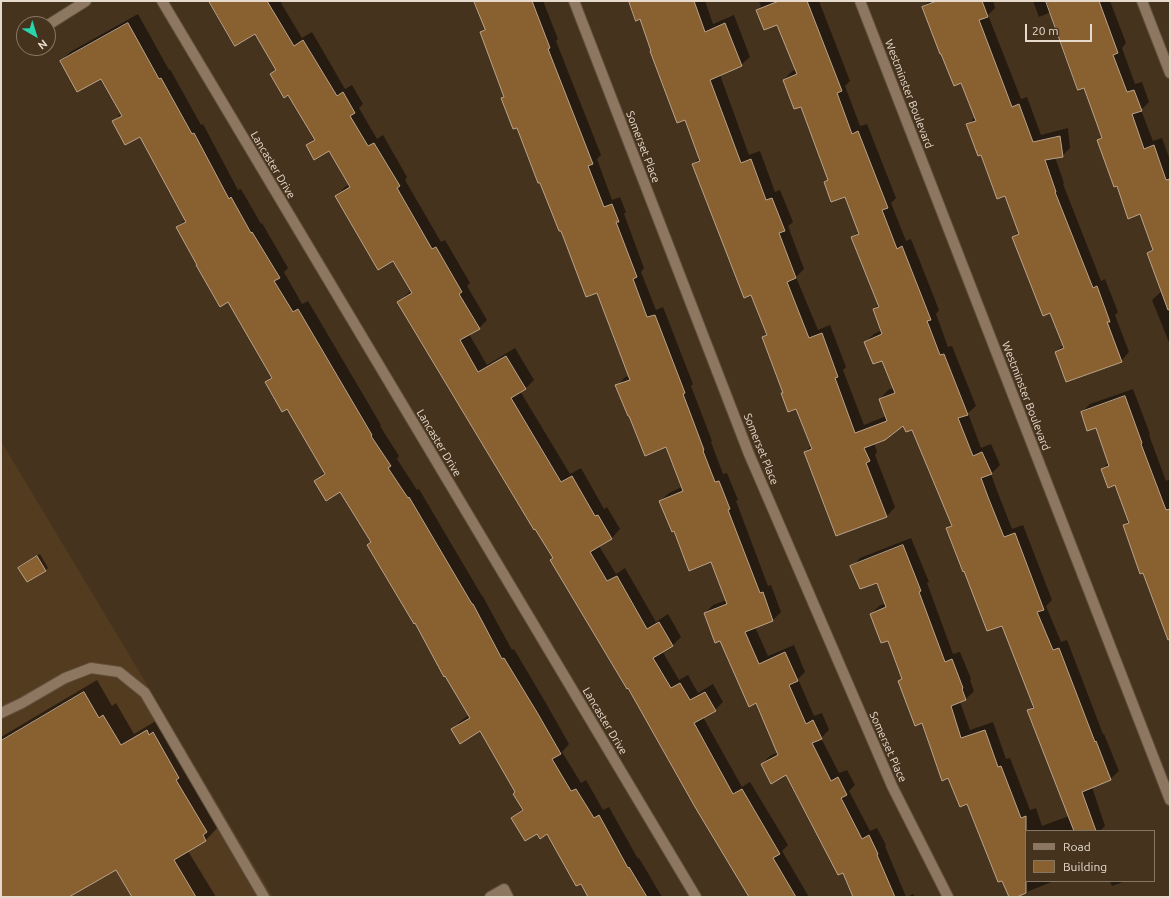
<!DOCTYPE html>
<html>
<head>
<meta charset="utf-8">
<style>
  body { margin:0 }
  #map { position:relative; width:1171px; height:898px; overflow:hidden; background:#46331e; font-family:Ubuntu,sans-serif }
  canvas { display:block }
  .frame { position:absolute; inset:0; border:2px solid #e6dacd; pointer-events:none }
  .legend { position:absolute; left:1025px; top:830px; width:130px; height:52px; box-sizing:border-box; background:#46331e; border:1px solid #867664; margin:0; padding:5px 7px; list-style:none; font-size:12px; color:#e6dacd }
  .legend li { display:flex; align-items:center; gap:8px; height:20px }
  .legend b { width:20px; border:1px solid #867664 }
  .north { position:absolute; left:16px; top:16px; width:40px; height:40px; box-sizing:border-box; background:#46331e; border:1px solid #867664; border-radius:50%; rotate:142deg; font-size:11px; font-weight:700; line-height:16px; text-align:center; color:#e6dacd }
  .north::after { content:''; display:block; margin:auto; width:14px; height:18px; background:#28d5ad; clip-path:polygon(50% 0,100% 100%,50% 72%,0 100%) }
  .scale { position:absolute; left:1025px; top:24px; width:67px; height:18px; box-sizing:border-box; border:2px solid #e6dacd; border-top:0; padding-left:5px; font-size:12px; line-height:14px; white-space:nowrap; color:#e6dacd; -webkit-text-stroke:3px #46331e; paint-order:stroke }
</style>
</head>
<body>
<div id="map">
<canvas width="1171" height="898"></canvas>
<div class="frame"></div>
<ul class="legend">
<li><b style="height:5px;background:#8d7760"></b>Road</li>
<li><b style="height:11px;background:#896030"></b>Building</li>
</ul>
<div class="north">N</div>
<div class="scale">20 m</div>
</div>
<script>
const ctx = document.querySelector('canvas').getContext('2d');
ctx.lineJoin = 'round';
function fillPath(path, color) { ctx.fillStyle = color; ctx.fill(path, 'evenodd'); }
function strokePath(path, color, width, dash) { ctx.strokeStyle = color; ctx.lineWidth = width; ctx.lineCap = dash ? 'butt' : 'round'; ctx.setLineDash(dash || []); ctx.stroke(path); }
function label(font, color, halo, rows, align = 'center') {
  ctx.font = font + ' Ubuntu,sans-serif'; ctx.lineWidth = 3; ctx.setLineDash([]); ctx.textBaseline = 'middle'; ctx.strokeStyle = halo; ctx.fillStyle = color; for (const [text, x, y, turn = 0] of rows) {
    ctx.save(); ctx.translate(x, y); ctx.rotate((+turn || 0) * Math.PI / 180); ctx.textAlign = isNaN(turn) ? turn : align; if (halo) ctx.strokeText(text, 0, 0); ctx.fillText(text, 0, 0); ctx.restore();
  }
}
const built = new Path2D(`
  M1 441 124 646 273 897H1Z`);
const shadow = new Path2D(`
  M210 1H285L281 3 302 38 312 32 345 89 352 85 363 104 359 108 377 139 383 135 407 177 405 180 441 242 445 240 470 283 467 286 487 320 479 328 469 334 487 365 515 348 534 380 526 388 520 391 570 474 581 468 604 509 607 507 620 529 612 538 599 546 616 574 625 568 656 622 668 614 681 637 673 645 662 651 679 680 688 675 698 693 713 684 723 702 715 710 703 717 742 787 750 782 788 845 782 851 809 897H751L628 686 551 560 554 557 399 302 407 294 411 291 393 260 336 196 345 187 350 184 329 150 307 146 315 138 289 94 271 74 276 69 255 33Z
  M475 1H543L558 39 556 41 601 155 597 159 612 200 620 197 626 212 624 214 644 268 641 272 656 310 663 307 693 384 691 386 712 441 711 442 723 474 727 473 738 500 736 501 768 586 771 585 781 612 773 620 755 627 768 656 794 645 805 672 798 679 814 716 822 713 829 730 821 738 839 773 847 770 855 785 849 791 870 831 877 828 886 845 885 846 906 897H854L843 871 786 774 762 764 770 756 778 752 756 702 705 613 713 605 727 600 712 561 675 530 660 501 669 493 682 487 667 446 617 386 625 377 629 376 597 291 562 229 517 126 502 98 505 96 481 32 485 28Z
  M630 1H705L713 24 734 15 750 57 741 65 720 75 749 155 760 151 775 192 780 190 793 222 788 226 804 269 796 277 818 330 830 325 846 367 843 370 864 425 886 416 880 399 888 390 894 388 883 359 865 342 874 334 882 330 874 309 879 304 853 237 859 231 845 196 825 182 829 178 801 106 784 80 792 71 796 70 778 24 757 10 761 6 759 1H819L850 81 845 86 860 126 867 124 896 198 891 203 906 241 911 239 939 310 936 314 948 347 952 346 976 406 968 413 981 448 991 444 1000 465 991 474 996 488 1012 529 1023 525 1052 600 1046 606 1061 642 1067 640 1103 734H1104L1119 771 1110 779 1092 787 1105 826 1100 831H1026V881H1054L1014 897H1010L967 803 949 777 923 722 899 681 902 678 888 640 871 614 879 606 886 603 877 582 852 567 860 558 911 538 929 582 927 583 953 654 960 652 971 679 970 680 974 691 965 700 960 702 970 730 993 722 1006 759 1010 758 1030 810 1036 808 1042 826 1069 816 1029 710 1034 705 1003 624 948 528 952 524 913 428 904 424 874 443 877 452 875 455 895 507 887 516 836 535 805 452 811 446 796 408 782 394 784 392 763 337 767 333 752 294 693 164 700 158 685 119 641 18Z
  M929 1H993L995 8 988 15 1021 99 1027 97 1041 135 1068 128 1070 148 1062 156 1055 157 1064 183 1063 184 1101 281 1105 279 1118 312 1115 315 1129 352 1121 361 1056 352 1063 345 1051 312 1013 237 1019 231 1006 195 982 154 968 125 975 117 961 82 923 7ZM1106 317 1121 358H1119L1105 318Z
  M1033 1H1110L1126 43 1122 48 1135 84 1142 82 1149 102 1141 110 1153 141 1162 138 1170 160V345L1152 300 1162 291 1148 253 1153 248 1141 213 1117 184 1098 140 1102 136 1085 87 1051 12 1039 17Z
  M138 14 169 70 170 69 201 125 203 124 238 190 241 189 261 224 262 223 288 268 284 272 302 304 308 301 381 425 380 426 399 456 397 459 417 490 419 489 482 596V595L512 650 514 649 547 705 569 744 562 752 581 783 586 780 603 810 609 807 638 859 639 858 662 897H589L581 883 548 833 538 832 512 818 523 808 516 792 481 730 452 729 462 720 469 715 416 622 368 545 372 541 340 491 315 481 324 472 287 408 266 382 272 376 228 301 198 265 177 227 186 219 141 135 113 122 121 113 101 78 61 61 70 52Z
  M1133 389 1150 434 1149 435 1166 481 1170 479V632L1124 525 1129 520 1116 484 1102 469 1109 462 1096 427 1082 412 1090 404Z
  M40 554 48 568 46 570 19 568 22 565Z
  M97 680 112 706 116 703 134 734 159 719 218 827 206 840 188 851 216 897H133L116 868 69 897H1V737Z
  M1110 881H1126L1112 886Z
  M913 894 915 897H907Z`);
const building = new Path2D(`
  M209 1H267L294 46 303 40 337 96 343 92 355 113 350 116 368 146 374 143 400 186 397 188 432 249 436 247 462 292 459 294 480 329 460 340 478 372 506 356 526 389 511 398 561 482 572 476 595 516 598 515 612 539 590 552 607 581 617 576 647 629 659 622 673 646 653 658 671 688 680 683 690 700 705 692 716 711 694 723 733 794 742 789 780 854 773 858 796 897H749L695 807 628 688 627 689 550 560 553 558 535 529 534 530 397 302 412 293 393 261 378 270 335 196 350 187 329 151 314 160 306 145 315 140 288 95 284 98 270 74 276 70 255 34 235 46Z
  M474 1H532L550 48 548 49 593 164 588 166 604 207 612 204 619 222H616L637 277 633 279 647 317 655 315 685 393 683 394 704 450 703 451 715 482 719 481 730 509 728 510 760 593 763 592 773 621 745 632 759 664 785 652 798 681 789 685 806 724 813 720 822 739 812 743 831 781 838 777 847 795 841 798 862 839 869 835 878 854 877 855 895 897H853L843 873 838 875 786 775 771 784 761 764 778 755 756 703 749 707 720 641 715 643 704 613 727 604 711 562 689 571 674 531 672 532 659 501 683 491 666 447 645 456 629 416H628L615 385 630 380 597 293 586 297 561 231H559L540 183H538L517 128 513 129 501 98 504 97 480 32 485 30Z
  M629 1H694L705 32 725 23 742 66 710 80 741 163 751 159 766 200 772 198 785 231 779 233 796 278 787 282 809 338 822 333 838 377 835 378 855 433 887 421 879 399 895 393 882 361 873 364 864 342 882 334 873 309 879 307 851 237 859 234 845 197 831 202 824 182 828 180 801 107 794 109 783 80 797 74 777 25 764 30 756 10 779 1H807L842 91 837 93 852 134 858 131 888 208 882 210 897 249 902 246 931 320 927 321 940 355 944 354 968 415 958 418 973 456 982 452 992 474 981 478 988 497 1004 537 1015 533 1044 610 1037 612 1053 650 1059 648 1095 742 1096 741 1111 780 1082 792 1096 831H1074L1027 710 1034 708 1002 626 987 631 964 571 963 572 946 528 952 526 912 430 906 432 903 426 885 440 864 448 870 461 866 463 887 517 836 536 804 452 812 449 796 409 788 412 781 393H783L762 337 767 335 751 295 744 298 692 164 700 161 685 120 677 123 650 51H651L640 19 636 21Z
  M937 1H982L988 17 979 20 1012 107 1019 104 1033 142 1060 136 1063 157 1045 160 1056 192H1055L1093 288 1097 286 1110 322H1107L1122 362 1066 382 1055 352 1064 348 1050 313 1043 316 1012 237 1019 234 1005 196 997 199 981 155 978 156 966 124 976 121 961 83 954 86 941 54H940L922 7Z
  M1046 1H1099L1118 53 1113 55 1127 92 1134 90 1142 111 1132 114 1144 149 1154 145 1166 180 1170 179V309L1168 310 1147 253 1153 250 1140 214 1128 219 1117 186 1114 187 1097 140 1102 138 1084 88 1078 90Z
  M128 23 159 79 161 78 192 134 194 133 229 199 231 197 251 233 252 232 280 278 274 281 293 312 298 309 372 435 371 436 391 466 388 468 408 498 409 497 472 604H473L502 659 504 658 538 714 561 754 552 759 571 791 576 789 594 818 599 815 628 868 629 867 647 897H588L581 884 576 886 547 834 540 839 537 834 525 841 511 818 523 810 513 794 515 792 480 731 460 744 451 729 470 718 445 676 444 677 415 623 414 624 367 545 371 542 340 492 326 501 314 481 325 474 287 409 282 412 265 382 272 378 228 302 220 307 196 265H197L176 227 186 222 140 137 125 145 112 121 122 116 101 79 77 92 60 61Z
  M1125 396 1142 443 1141 444 1166 510 1170 509V639L1168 640 1143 573 1140 574 1123 525 1129 523 1115 485 1108 488 1101 469 1109 466 1096 428 1087 431 1081 412Z
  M903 545 921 591 919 592 945 662 952 659 963 688 962 689 966 700 951 706 961 738 985 730 998 767 1001 766 1021 818 1026 816V893L1017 897H1009L1002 881 998 882 967 804 960 807 948 778 942 781 922 723 915 726 898 681 902 679 888 641 881 643 870 614 886 607 877 583 860 589 850 566Z
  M37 556 46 571 27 582 18 568Z
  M84 692 99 718 103 715 121 745 147 730 149 735 153 732 179 778 176 780 207 832 203 835 206 841 174 860 196 897H132L116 870 69 897H1V741Z`);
const minor = new Path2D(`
  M162 1 696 897
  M574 1 749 454 892 786 948 897
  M860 1 1170 800
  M1142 1 1170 73
  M48 25 86 1
  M1 713 22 703 65 678 91 668 119 672 145 693 264 897
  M490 897 504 889 508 897`);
const streetNames = [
  ["Westminster Boulevard",909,94,69],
  ["Somerset Place",643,147,69],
  ["Lancaster Drive",273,165,59],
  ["Westminster Boulevard",1026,396,69],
  ["Lancaster Drive",439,443,59],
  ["Somerset Place",761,449,68],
  ["Lancaster Drive",605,721,59],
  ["Somerset Place",888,747,66]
];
fillPath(built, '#533b20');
fillPath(shadow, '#0007');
fillPath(building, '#896030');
strokePath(building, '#baa38b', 1);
strokePath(minor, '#60503d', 12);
strokePath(minor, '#8d7760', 10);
label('11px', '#e6dacd', '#46331e', streetNames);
</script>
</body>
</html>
